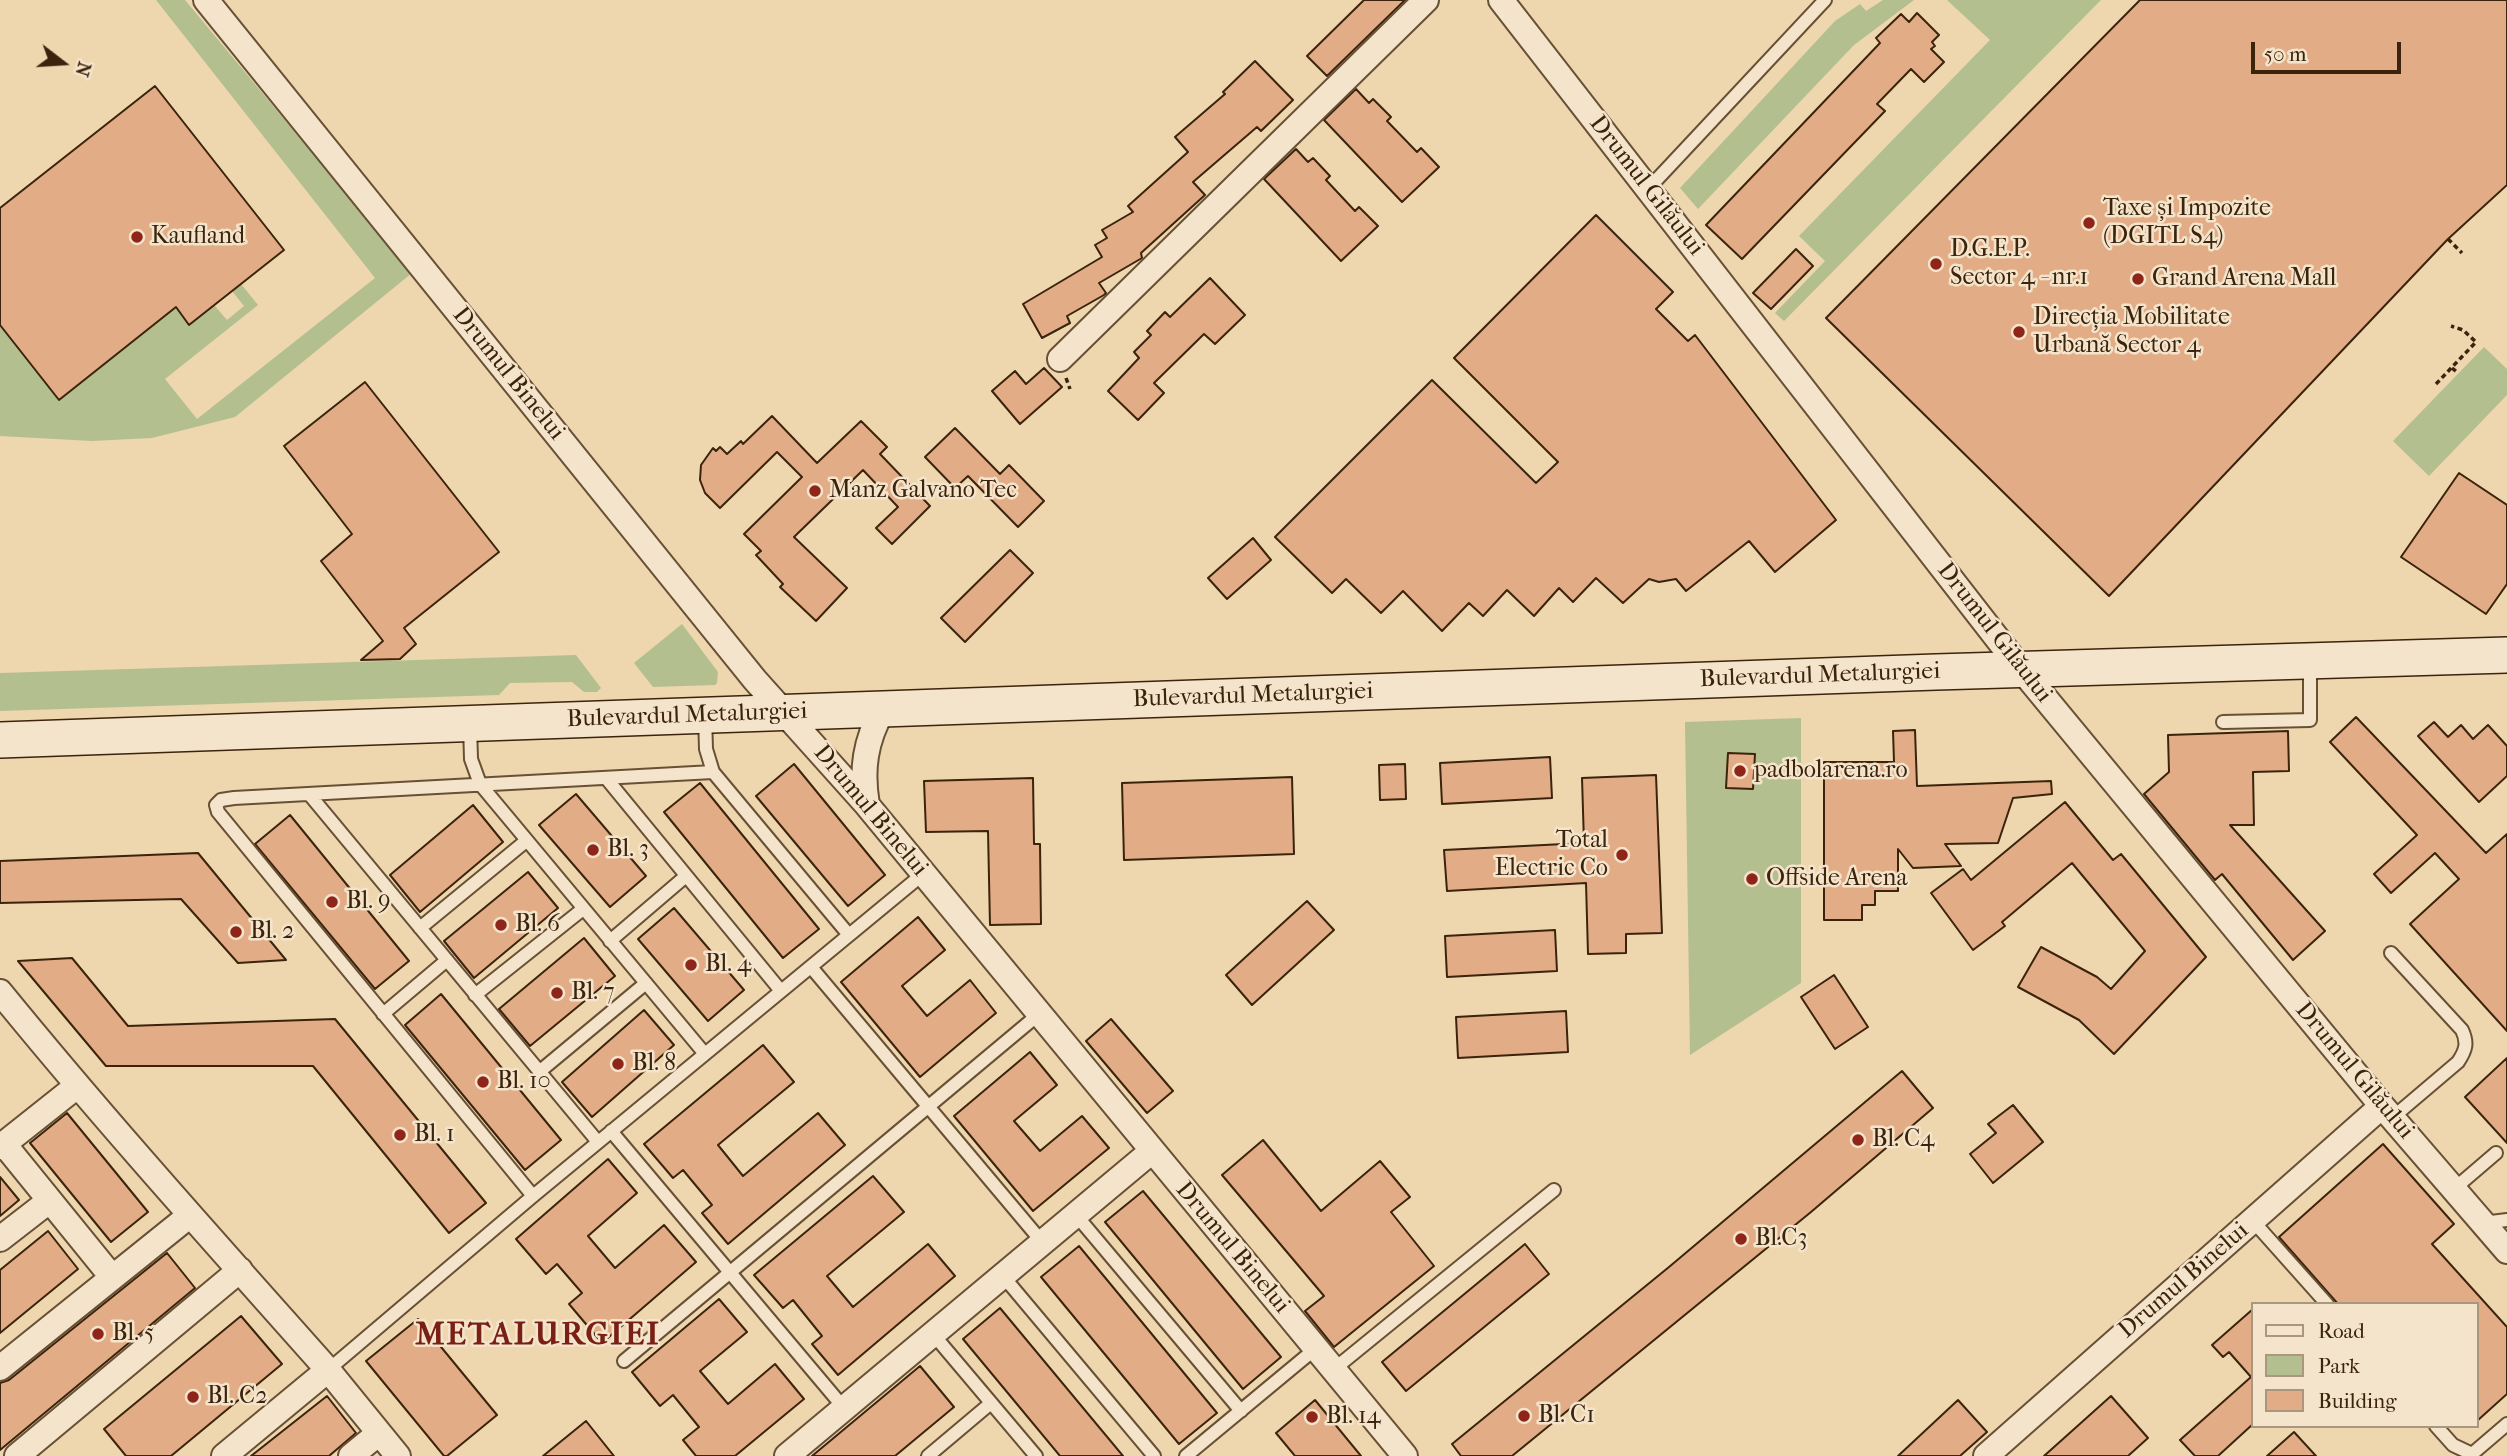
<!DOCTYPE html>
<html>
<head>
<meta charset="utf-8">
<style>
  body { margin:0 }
  #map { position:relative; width:2507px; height:1456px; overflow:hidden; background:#eed6af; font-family:"IM FELL French Canon",serif }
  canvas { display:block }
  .legend { position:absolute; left:2251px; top:1302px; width:228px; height:126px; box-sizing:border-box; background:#f4e4cb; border:2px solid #aa977f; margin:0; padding:9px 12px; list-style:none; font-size:21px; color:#3b230c }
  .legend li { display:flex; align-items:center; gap:14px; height:35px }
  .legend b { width:35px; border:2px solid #aa977f }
  .north { position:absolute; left:28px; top:28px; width:70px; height:70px; -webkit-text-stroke:5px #f4e4cb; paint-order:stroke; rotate:107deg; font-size:19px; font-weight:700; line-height:28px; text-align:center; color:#3b230c }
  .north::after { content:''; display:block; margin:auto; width:24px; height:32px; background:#3b230c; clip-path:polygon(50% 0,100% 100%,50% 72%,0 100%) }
  .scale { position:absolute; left:2251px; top:42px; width:150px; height:32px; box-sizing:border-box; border:4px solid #3b230c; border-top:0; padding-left:9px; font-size:21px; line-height:24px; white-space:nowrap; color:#3b230c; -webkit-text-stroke:5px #f4e4cb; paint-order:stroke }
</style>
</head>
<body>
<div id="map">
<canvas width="2507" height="1456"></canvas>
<ul class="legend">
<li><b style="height:9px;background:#f4e4cb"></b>Road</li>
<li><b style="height:19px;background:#b3bf8f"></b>Park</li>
<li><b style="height:19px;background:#e2ac86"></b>Building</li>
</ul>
<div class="north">N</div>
<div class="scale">50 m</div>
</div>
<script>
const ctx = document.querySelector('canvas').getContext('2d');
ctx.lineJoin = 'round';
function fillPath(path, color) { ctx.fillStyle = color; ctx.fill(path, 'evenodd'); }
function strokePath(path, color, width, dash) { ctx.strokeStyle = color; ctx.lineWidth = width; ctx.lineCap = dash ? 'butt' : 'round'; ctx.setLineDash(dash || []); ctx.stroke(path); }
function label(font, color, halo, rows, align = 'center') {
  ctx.font = font + ' "IM FELL French Canon",serif'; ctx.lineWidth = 5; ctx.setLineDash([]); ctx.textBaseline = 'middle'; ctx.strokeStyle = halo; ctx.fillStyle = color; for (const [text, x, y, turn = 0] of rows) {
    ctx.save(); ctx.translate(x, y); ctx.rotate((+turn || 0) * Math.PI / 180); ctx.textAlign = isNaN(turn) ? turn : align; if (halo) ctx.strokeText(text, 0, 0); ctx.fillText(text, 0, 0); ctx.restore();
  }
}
const green = new Path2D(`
  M156 0H185L412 273 235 417 152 438 92 441 0 436V325L59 400 176 307 189 324 214 305 227 320 244 306 232 291 241 284 258 305 165 379 197 419 375 278Z
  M1883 0H1914L1854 45 1698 209 1680 188 1835 21 1860 4 1866 11Z
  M1947 0H2101L1784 321 1775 313 1825 261 1799 236 1990 40Z
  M2484 347 2507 369V395L2429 476 2393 441Z
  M682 624 718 672 717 683 715 685 653 687 634 663Z
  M576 655 601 688 597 692H584L572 682 510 683 499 695 0 711V673Z
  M1801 718V983L1690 1055 1685 722Z`);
const building = new Path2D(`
  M1364 0H1405L1327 76 1307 56Z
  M2140 0H2507V185L2448 239 2109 596 1826 318Z
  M1917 13 1939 35 1932 42 1935 46 1931 49 1944 62 1924 82 1911 69 1877 104 1885 111 1742 259 1706 225 1880 43 1876 38 1901 14 1909 22Z
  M1255 61 1293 100 1261 131 1257 127 1193 182 1205 195 1141 253 1142 258 1099 283 1106 293 1104 295 1067 316 1070 323 1042 338 1023 304 1102 257 1095 245 1107 238 1102 230 1133 212 1128 206 1188 152 1175 137 1225 94 1223 92Z
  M155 86 284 250 189 325 176 307 59 400 0 325V208Z
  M1356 89 1369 103 1373 99 1391 117 1387 121 1417 152 1421 148 1439 167 1402 202 1324 120Z
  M1296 149 1308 162 1313 158 1330 176 1326 180 1355 211 1359 207 1378 226 1341 261 1264 179Z
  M1596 215 1673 292 1656 309 1688 341 1695 335 1836 520 1775 572 1749 541 1686 591 1676 579 1659 582 1649 579 1623 603 1596 578 1573 602 1559 588 1534 616 1507 590 1483 616 1469 603 1442 631 1403 591 1381 613 1346 579 1332 593 1275 537 1432 380 1536 483 1558 462 1454 358Z
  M1796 249 1813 266 1771 309 1753 293Z
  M1210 278 1245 315 1215 344 1204 334 1154 383 1164 393 1138 420 1108 391 1139 358 1134 352 1151 335 1147 331 1165 312 1170 317Z
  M1044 368 1062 387 1020 424 992 391 1015 371 1026 384Z
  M365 382 499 552 404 628 416 644 400 659 361 660 383 641 321 561 352 534 284 446Z
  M772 416 817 463 861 421 887 447 880 454 930 506 892 544 876 528 898 507 863 470 794 537 847 588 816 621 780 587 783 584 756 555 761 551 744 534 802 477 777 452 720 508 705 493 700 480 701 465 713 448 716 451 720 447 727 454 741 441 743 444Z
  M955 428 1000 474 1009 465 1044 501 1018 527 968 476 955 488 925 457Z
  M2459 473 2507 505V584L2486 614 2401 557Z
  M1253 538 1271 560 1227 599 1208 578Z
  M1010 550 1033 573 965 642 941 618Z
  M2356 717 2486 853 2507 834V1031L2410 924 2459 879 2435 853 2391 893 2374 874 2417 835 2330 742Z
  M2434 722 2448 737 2461 725 2473 739 2488 725 2507 746V776L2479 802 2418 736Z
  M1915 730 1917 786 2051 781 2052 794 2013 798 1998 843 1945 844 1961 866 1913 868 1898 849V891H1875V905H1862V920H1824V762H1894L1893 731Z
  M2288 731 2289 771 2253 772 2254 825H2230L2325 931 2293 960 2222 874 2215 880 2144 794 2169 772 2168 735Z
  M1728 753 1755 754 1753 789 1726 788Z
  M1550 757 1552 798 1442 804 1440 763Z
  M794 764 885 875 848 906 756 796Z
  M1405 764 1406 799 1380 800 1379 765Z
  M1656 775 1662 933 1626 934V953L1588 954 1586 883 1447 891 1444 850 1584 843 1582 778Z
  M1292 777 1294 854 1124 860 1122 783Z
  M1033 778 1034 844H1040L1041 924 990 925 988 831 926 832 924 781Z
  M700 783 819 929 783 958 664 812Z
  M576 794 646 876 610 907 539 825Z
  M2065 802 2113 860 2121 854 2206 957 2114 1054 2079 1020 2018 987 2041 947 2097 977 2111 989 2145 951 2072 863 2002 922 2005 926 1973 950 1931 893 1963 869 1971 880Z
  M473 805 503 842 420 912 390 875Z
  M290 815 409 961 375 989 255 844Z
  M198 853 286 960 238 963 181 899 0 903V861Z
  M528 872 558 908 474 978 444 941Z
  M1307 901 1334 930 1252 1005 1226 975Z
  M674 908 744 990 708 1021 638 939Z
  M918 917 945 950 902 986 927 1016 970 980 996 1013 920 1077 841 982Z
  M1555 930 1557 971 1447 977 1445 936Z
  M584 938 615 976 530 1046 499 1009Z
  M72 958 128 1026 335 1019 486 1203 449 1233 313 1066H106L18 961Z
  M1834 975 1868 1027 1835 1049 1801 997Z
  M441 994 561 1140 525 1170 405 1025Z
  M644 1010 674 1045 592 1117 562 1082Z
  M1566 1011 1568 1052 1458 1058 1456 1017Z
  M1111 1019 1173 1091 1147 1113 1086 1041Z
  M763 1045 794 1082 718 1145 743 1176 818 1113 845 1145 728 1244 702 1213 712 1205 683 1170 673 1178 644 1144Z
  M1030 1052 1057 1085 1014 1121 1040 1151 1082 1116 1109 1148 1033 1211 954 1116Z
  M2507 1058V1143L2465 1097Z
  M1902 1071 1933 1108 1811 1212 1512 1456H1461L1452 1444 1669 1267Z
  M2013 1105 2043 1142 1993 1183 1970 1154 1996 1133 1988 1124Z
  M67 1113 148 1212 111 1242 30 1143Z
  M1263 1140 1321 1211 1380 1161 1410 1197 1391 1212 1434 1266 1334 1347 1305 1311 1324 1296 1222 1175Z
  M2383 1144 2454 1224 2432 1244 2507 1327V1394L2477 1421V1304H2338L2279 1237Z
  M608 1159 637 1193 588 1236 615 1268 664 1225 696 1262 602 1343 569 1304 582 1293 557 1264 546 1274 516 1239Z
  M873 1176 904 1212 827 1276 853 1307 928 1244 955 1276 838 1375 812 1344 822 1336 793 1300 783 1308 754 1275Z
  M0 1177 19 1200 0 1216Z
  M1143 1191 1281 1357 1243 1389 1105 1222Z
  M48 1231 78 1269 0 1333V1270Z
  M1525 1244 1549 1274 1406 1391 1382 1362Z
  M1079 1246 1217 1413 1179 1444 1041 1277Z
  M167 1253 195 1288 0 1450V1383L9 1380Z
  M719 1299 747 1332 700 1371 728 1404 775 1364 804 1399 735 1456H696L683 1440 699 1427 673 1395 660 1406 632 1372Z
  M1000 1308 1123 1456H1060L963 1339Z
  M2253 1309V1424L2218 1456H2195L2180 1440 2251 1377 2229 1352 2223 1357 2212 1345Z
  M241 1316 282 1364 171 1456H126L104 1429Z
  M418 1319 497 1415 447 1456H444L366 1361Z
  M920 1366 954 1407 895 1456H812Z
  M327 1396 356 1433 329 1456H251Z
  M2111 1396 2148 1438 2128 1456H2044Z
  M1315 1400 1361 1456H1295L1276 1433Z
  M1958 1400 1987 1432 1960 1456H1898Z
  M586 1421 614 1456H543Z
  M2294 1432 2316 1456H2267Z`);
const path = new Path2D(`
  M2448 239 2462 253
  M2452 368 2458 373
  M1066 378 1070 389
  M2436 384 2476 342 2463 330 2451 326`);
const lane = new Path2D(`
  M1648 189 1825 0
  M705 716 706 749 713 772 849 935
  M2223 722 2310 720V664
  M470 725 471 759 480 784 705 1054
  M606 778 781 991
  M309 794 598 1142
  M420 928 526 841
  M610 941 686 876
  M2391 953 2462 1030C2468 1043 2466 1050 2458 1062L2392 1118
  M811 967 1043 1243
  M475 995 583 909
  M383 1014 447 960
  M539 1072 646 983
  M611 1131 844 1408
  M2454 1189 2496 1153
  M533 1196 218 812 216 805 221 800 234 798 713 772
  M1076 1215 1241 1411
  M2253 1221 2327 1304
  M2483 1223 2507 1220
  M1003 1276 1154 1456
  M933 1334 1036 1456
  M624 1361 1039 1014
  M328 1370 533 1196 923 874
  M1333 1370 1554 1190
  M2436 1426 2453 1445 2472 1454 2507 1424
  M928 1456 991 1403
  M1186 1456 1315 1349`);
const street = new Path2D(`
  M206 0 755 680 867 805 1405 1456
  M1501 0 2021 669 2382 1106 2507 1251
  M1060 359 1426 0
  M867 805C861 770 865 741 883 709
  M0 992C106 1122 217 1245 328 1370
  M4 1144 112 1277
  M0 1147 77 1086
  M0 1239 49 1201
  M0 1368 189 1216
  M17 1456 240 1270
  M224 1456 328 1370 398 1456
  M351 1456 379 1433
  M787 1456 1152 1151
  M1986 1456 2382 1106`);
const secondary = new Path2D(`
  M0 740 1936 672 2507 655`);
const markers = [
  [2089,223,7,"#8f2418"],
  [137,237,7,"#8f2418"],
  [1936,264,7,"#8f2418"],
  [2138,279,7,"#8f2418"],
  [2019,332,7,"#8f2418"],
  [815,491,7,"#8f2418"],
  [1740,771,7,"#8f2418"],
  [593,850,7,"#8f2418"],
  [1622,855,7,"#8f2418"],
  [1752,879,7,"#8f2418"],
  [332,902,7,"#8f2418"],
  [501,925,7,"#8f2418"],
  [236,932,7,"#8f2418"],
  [691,965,7,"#8f2418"],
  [557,993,7,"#8f2418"],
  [618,1064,7,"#8f2418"],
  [483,1082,7,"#8f2418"],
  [400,1135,7,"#8f2418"],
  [1858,1140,7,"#8f2418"],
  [1741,1239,7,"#8f2418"],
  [98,1334,7,"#8f2418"],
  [193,1397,7,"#8f2418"],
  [1524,1416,7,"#8f2418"],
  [1312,1417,7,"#8f2418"]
];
const streetNames = [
  ["Drumul Gilăului",1646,186,52],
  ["Drumul Binelui",508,374,51],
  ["Drumul Gilăului",1994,633,52],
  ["Bulevardul Metalurgiei",1820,676,-2],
  ["Bulevardul Metalurgiei",1253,696,-2],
  ["Bulevardul Metalurgiei",687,716,-2],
  ["Drumul Binelui",870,811,50],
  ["Drumul Gilăului",2354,1071,50],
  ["Drumul Binelui",1232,1248,50],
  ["Drumul Binelui",2184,1281,-41]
];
const poiNames = [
  ["Taxe și Impozite",2103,209],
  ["(DGITL S4)",2103,237],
  ["Kaufland",151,237],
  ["D.G.E.P.",1950,250],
  ["Sector 4 - nr.1",1950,278],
  ["Grand Arena Mall",2152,279],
  ["Direcția Mobilitate",2033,318],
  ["Urbană Sector 4",2033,346],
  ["Manz Galvano Tec",829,491],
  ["padbolarena.ro",1754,771],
  ["Total",1608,841,"right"],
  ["Electric Co",1608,869,"right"],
  ["Bl. 3",607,850],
  ["Offside Arena",1766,879],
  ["Bl. 9",346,902],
  ["Bl. 6",515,925],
  ["Bl. 2",250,932],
  ["Bl. 4",705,965],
  ["Bl. 7",571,993],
  ["Bl. 8",632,1064],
  ["Bl. 10",497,1082],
  ["Bl. 1",414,1135],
  ["Bl. C4",1872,1140],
  ["Bl.C3",1755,1239],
  ["Bl. 5",112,1334],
  ["Bl. C2",207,1397],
  ["Bl. C1",1538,1416],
  ["Bl. 14",1326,1417]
];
const districtNames = [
  ["METALURGIEI",538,1336]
];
fillPath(green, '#b3bf8f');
fillPath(building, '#e2ac86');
strokePath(building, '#3b230c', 2);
strokePath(lane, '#685035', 16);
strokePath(street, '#685035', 28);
strokePath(secondary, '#3b230c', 38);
strokePath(path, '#3b230c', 3.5, [5, 3.5]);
strokePath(lane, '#f4e4cb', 12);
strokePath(street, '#f4e4cb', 24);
strokePath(secondary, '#f4e4cb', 35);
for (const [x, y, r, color] of markers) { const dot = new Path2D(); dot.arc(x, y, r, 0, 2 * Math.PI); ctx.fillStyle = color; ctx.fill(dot); strokePath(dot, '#f4e4cb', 2.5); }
label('24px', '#3b230c', '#f4e4cb', streetNames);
label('24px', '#3b230c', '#f4e4cb', poiNames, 'left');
ctx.letterSpacing = '2px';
label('bold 32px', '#7a1f14', '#f4e4cb', districtNames);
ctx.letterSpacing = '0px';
</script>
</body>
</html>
